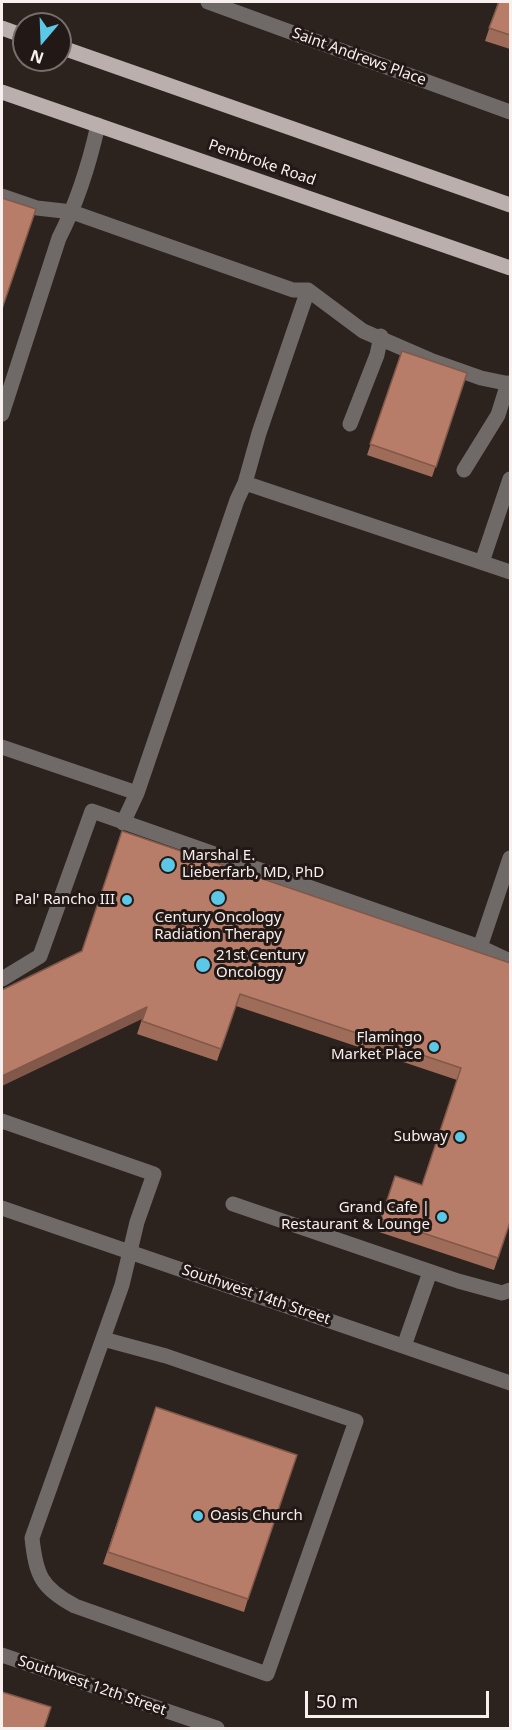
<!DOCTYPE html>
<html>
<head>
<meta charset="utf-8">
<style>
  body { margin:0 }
  #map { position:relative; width:512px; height:1730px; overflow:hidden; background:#2c221e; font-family:"Noto Sans",sans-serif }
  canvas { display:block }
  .frame { position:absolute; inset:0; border:3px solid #f7f0ee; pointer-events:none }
  .north { position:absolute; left:12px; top:12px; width:60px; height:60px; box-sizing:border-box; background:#221815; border:2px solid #776e6c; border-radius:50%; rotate:199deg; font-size:16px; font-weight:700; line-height:24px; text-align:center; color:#f7f0ee }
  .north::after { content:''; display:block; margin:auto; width:21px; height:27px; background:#5bc8e7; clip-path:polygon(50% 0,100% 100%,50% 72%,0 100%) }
  .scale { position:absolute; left:305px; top:1691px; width:184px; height:27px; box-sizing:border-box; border:3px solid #f7f0ee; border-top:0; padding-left:8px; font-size:18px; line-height:21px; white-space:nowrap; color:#f7f0ee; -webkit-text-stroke:4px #221815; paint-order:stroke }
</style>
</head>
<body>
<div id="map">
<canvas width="512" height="1730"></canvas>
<div class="frame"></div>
<div class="north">N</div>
<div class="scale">50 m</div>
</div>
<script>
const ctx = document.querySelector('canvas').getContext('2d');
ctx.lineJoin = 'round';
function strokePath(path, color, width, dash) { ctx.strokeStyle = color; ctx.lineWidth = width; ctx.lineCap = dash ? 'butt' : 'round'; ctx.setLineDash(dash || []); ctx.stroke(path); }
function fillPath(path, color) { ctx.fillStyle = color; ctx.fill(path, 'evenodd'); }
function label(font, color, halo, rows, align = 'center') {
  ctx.font = font + ' "Noto Sans",sans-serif'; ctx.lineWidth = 6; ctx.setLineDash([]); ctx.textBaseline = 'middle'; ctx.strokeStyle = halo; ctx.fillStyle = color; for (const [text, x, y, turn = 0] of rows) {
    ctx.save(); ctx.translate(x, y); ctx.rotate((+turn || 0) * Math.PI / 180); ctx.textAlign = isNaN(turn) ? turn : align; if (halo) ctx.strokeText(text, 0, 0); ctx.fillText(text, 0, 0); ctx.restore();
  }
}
const minor = new Path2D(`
  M208 2 510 112
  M2 196 37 208 72 212 293 290H308L363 331 430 360 481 378 510 384
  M2 414 59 238C78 201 89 165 98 125
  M350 424 377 355 381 336
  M464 470 498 415 508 383
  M245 483 510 572
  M482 562 510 479
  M2 747 137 793
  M123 823 137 793 237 500 245 483 259 433 308 290
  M480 947 510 858
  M2 979 40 956 92 811 480 947 510 961
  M2 1121 154 1174 137 1222 122 1285 32 1538C36 1575 41 1588 75 1606L267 1674 356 1421 166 1356 103 1339
  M233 1204 458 1281 502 1293 510 1290
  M2 1208 510 1383
  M404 1346 430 1272
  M2 1655 217 1728`);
const major = new Path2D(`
  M2 28 24 36
  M60 47 510 205
  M2 92 510 268`);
const wall = new Path2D(`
  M498 2H510V49L485 41Z
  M402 351 467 373 432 477 367 455Z
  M510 963V1222L494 1270 376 1231 395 1176 422 1185 457 1080 236 1006 217 1061 137 1034 142 1019 2 990Z
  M152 1419 248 1599 244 1612 103 1564Z`);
const shadedWall = new Path2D(`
  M147 1007 142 1019 2 1086V1076Z`);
const building = new Path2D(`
  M499 2H510V35L489 28Z
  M2 198 36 209 2 309Z
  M402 351 467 373 436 467 370 444Z
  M122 831 510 963V1222L498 1258 381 1219 395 1176 422 1185 461 1068 240 994 221 1049 142 1021 147 1007 2 1076V990L82 951Z
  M156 1407 297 1455 248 1599 108 1552Z
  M2 1692 51 1707 44 1728H2Z`);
const markers = [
  [168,865,8,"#5bc8e7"],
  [218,898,8,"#5bc8e7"],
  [127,900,6,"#5bc8e7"],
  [203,965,8,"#5bc8e7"],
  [434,1047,6,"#5bc8e7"],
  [460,1137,6,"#5bc8e7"],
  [442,1217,6,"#5bc8e7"],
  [198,1516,6,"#5bc8e7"]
];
const streetNames = [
  ["Saint Andrews Place",359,57,20],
  ["Pembroke Road",262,163,19],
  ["Southwest 14th Street",256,1295,19],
  ["Southwest 12th Street",92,1686,19]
];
const poiNames = [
  ["Marshal E.",182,856,"left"],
  ["Lieberfarb, MD, PhD",182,873,"left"],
  ["Pal' Rancho III",115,900],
  ["Century Oncology",218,918,"center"],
  ["Radiation Therapy",218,935,"center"],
  ["21st Century",216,956,"left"],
  ["Oncology",216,973,"left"],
  ["Flamingo",422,1038],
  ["Market Place",422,1055],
  ["Subway",448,1137],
  ["Grand Cafe |",430,1208],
  ["Restaurant & Lounge",430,1225],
  ["Oasis Church",210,1516,"left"]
];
strokePath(minor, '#6f6a68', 15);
strokePath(major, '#baafac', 15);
fillPath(wall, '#9e6c59');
fillPath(shadedWall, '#815849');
fillPath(building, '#b87d68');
strokePath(building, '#815849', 1.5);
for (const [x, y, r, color] of markers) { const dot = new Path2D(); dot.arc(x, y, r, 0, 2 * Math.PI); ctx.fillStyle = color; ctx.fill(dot); strokePath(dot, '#221815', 2); }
label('15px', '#f7f0ee', '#221815', streetNames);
label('15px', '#f7f0ee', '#221815', poiNames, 'right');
</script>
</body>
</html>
